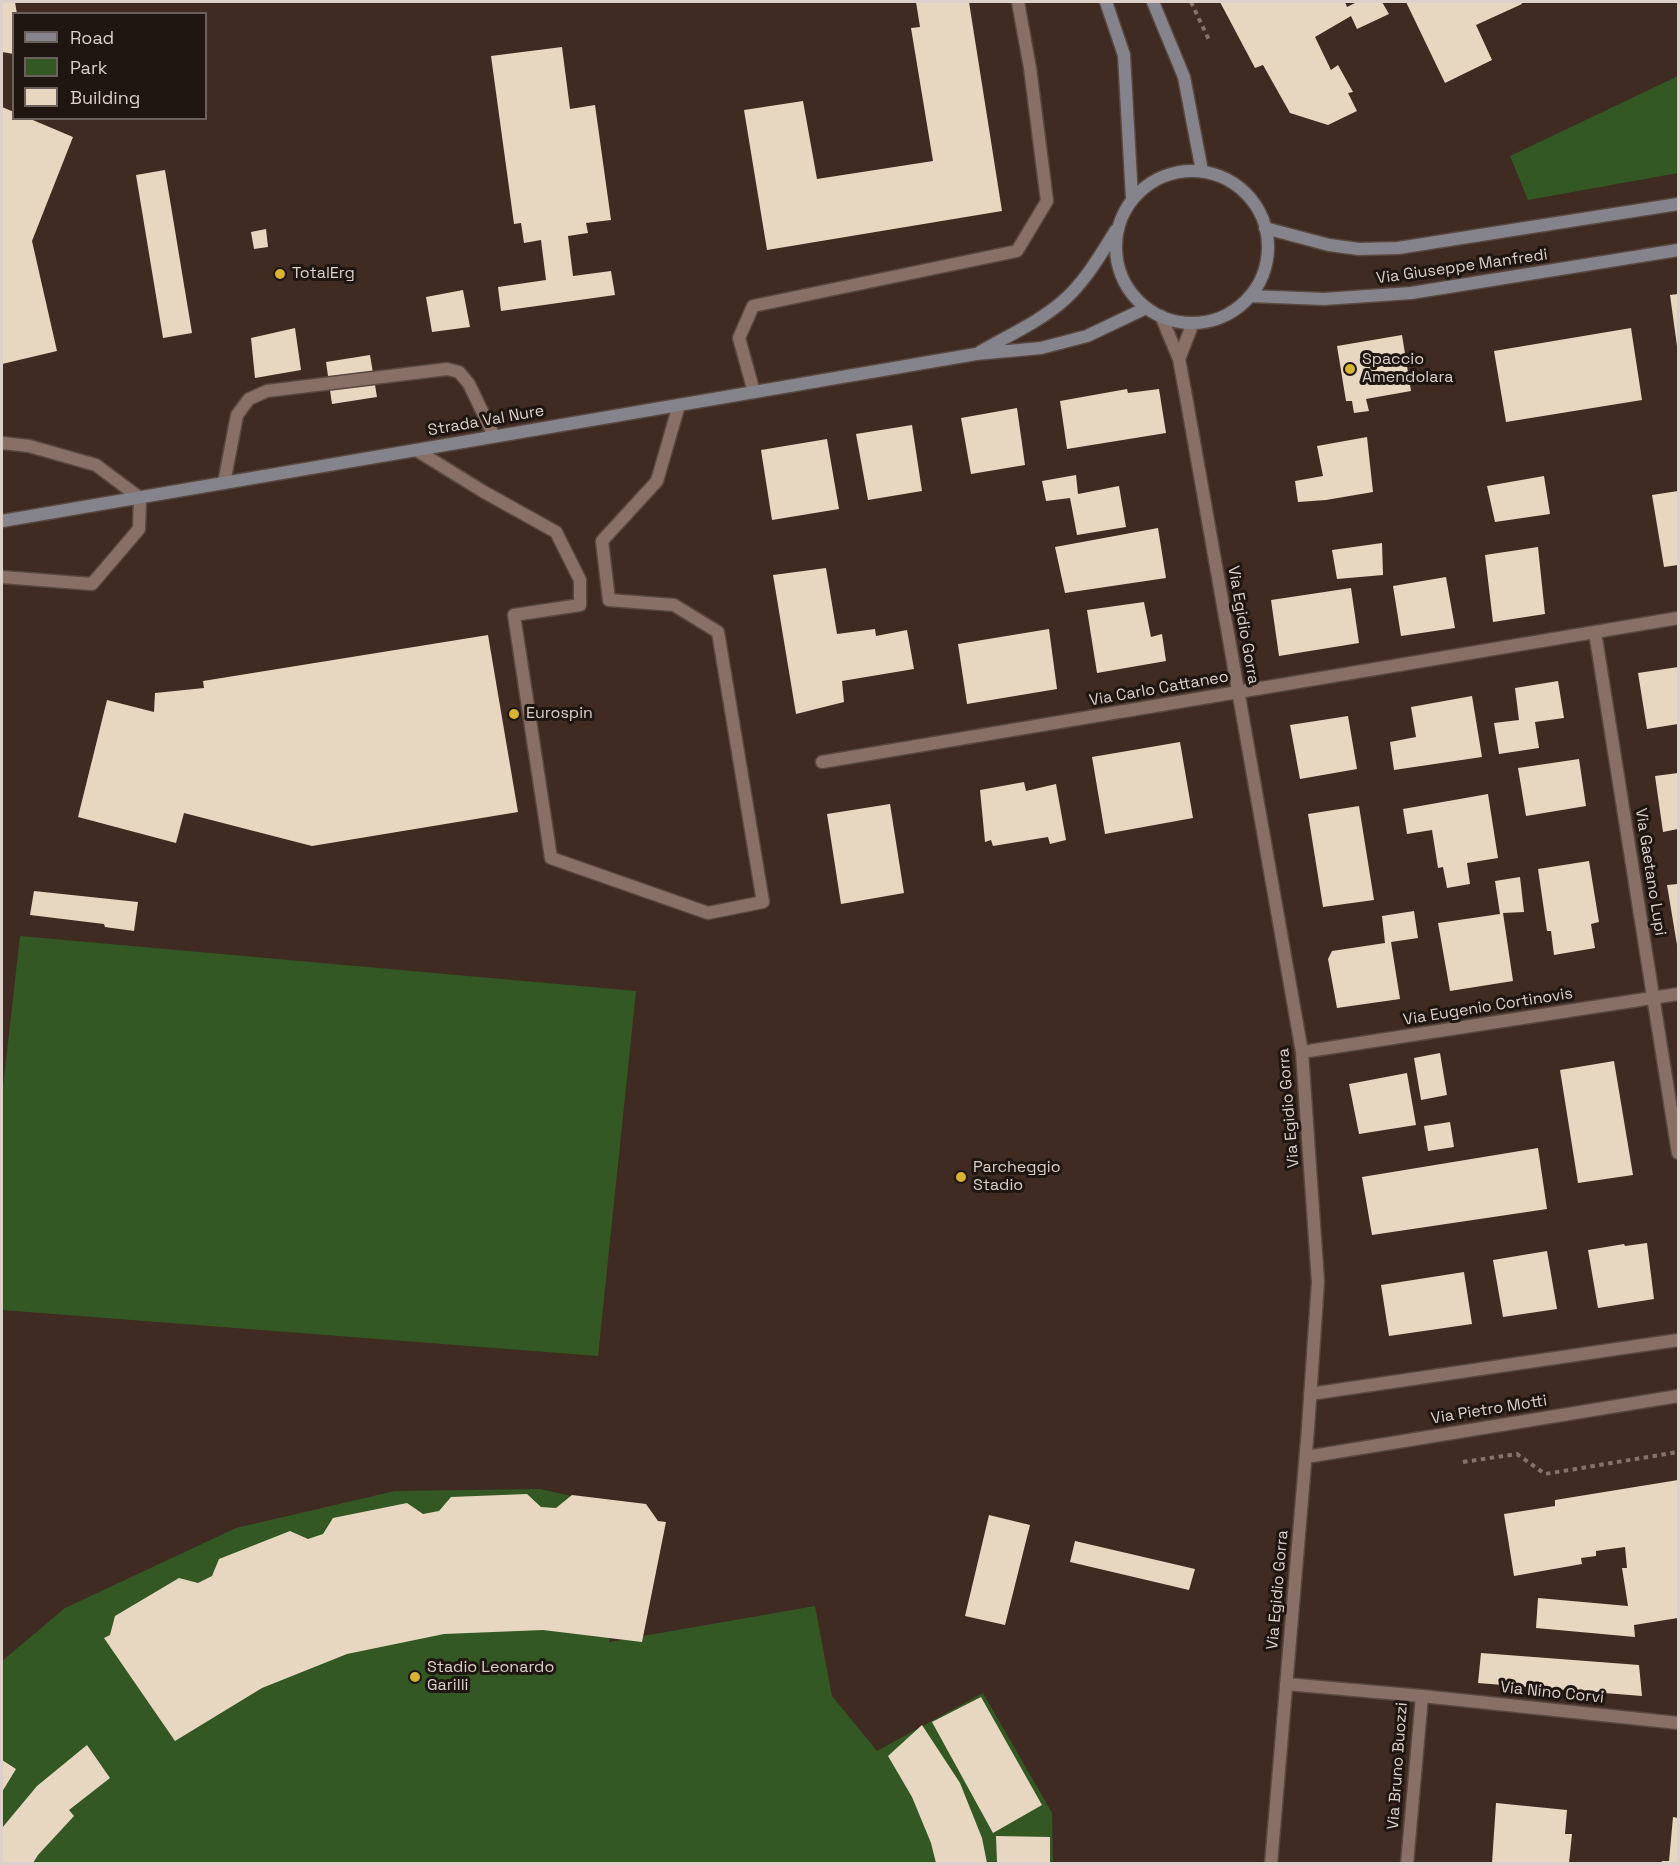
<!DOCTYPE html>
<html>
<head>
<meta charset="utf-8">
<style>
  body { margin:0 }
  #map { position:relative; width:1680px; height:1865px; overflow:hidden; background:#3f2b22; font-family:"Space Grotesk",sans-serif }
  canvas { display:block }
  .frame { position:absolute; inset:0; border:3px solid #ddd0ca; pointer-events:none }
  .legend { position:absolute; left:12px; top:12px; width:195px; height:108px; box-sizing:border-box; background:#1f1612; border:2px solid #6b605c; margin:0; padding:8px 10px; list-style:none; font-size:18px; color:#ddd0ca }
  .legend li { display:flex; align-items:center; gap:12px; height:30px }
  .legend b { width:30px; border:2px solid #6b605c }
</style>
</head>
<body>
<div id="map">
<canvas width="1680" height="1865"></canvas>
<div class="frame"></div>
<ul class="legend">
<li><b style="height:8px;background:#85848c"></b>Road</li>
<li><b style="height:16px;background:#335823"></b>Park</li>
<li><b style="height:16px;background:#e7d7c1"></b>Building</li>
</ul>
</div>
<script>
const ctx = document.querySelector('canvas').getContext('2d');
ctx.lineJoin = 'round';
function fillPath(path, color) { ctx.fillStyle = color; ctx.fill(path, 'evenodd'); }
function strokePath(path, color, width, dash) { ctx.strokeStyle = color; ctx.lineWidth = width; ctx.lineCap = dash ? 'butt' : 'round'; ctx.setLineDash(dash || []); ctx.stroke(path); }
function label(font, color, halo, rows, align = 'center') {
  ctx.font = font + ' "Space Grotesk",sans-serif'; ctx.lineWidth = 6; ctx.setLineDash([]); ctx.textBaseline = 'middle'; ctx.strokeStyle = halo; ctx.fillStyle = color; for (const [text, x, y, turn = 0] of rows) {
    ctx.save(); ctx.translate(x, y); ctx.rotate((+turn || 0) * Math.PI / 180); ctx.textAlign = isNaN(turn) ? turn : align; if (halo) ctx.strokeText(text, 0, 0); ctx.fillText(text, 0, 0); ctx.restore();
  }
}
const green = new Path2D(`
  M1678 76V173L1528 200 1510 156Z
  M20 936 636 991 598 1356 2 1310V1096Z
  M540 1489 626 1508 609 1642 815 1606 832 1696 877 1751 983 1693 1052 1813 1053 1864H2V1661L65 1608 236 1528 395 1491Z`);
const building = new Path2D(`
  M2 2H15L17 14H14V54L2 52Z
  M916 2H969L1002 211 767 250 744 110 803 101 817 179 933 161 911 28 920 27Z
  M1220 2H1345L1347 7 1357 2H1382L1389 14 1357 29 1351 16 1315 37 1331 70 1338 65 1353 92 1348 93 1357 111 1328 125 1290 113 1263 65 1255 68Z
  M1406 2H1521L1522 4 1476 25 1492 60 1445 83Z
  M562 47 570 109 595 105 611 220 586 223 588 233 568 236 573 276 611 271 615 295 501 311 498 287 546 280 541 240 524 243 521 223 514 224 491 56Z
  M2 107 14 112V118H28L73 137 32 241 57 351 2 364Z
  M165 170 192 333 163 338 136 175Z
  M266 229 268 247 254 249 251 232Z
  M463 290 470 327 432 332 426 297Z
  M1678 294V346H1677L1670 295Z
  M295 328 301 370 255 378 251 338Z
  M1631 328 1642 400 1506 422 1494 351Z
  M1402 335 1411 391 1366 399 1369 411 1354 413 1352 401H1346L1337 346Z
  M370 355 377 397 332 404 326 362Z
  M1127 389 1128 393 1159 389 1166 433 1067 449 1060 401Z
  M1017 408 1025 465 971 474 961 418Z
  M912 425 922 491 868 500 856 434Z
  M1367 437 1373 492 1326 500 1298 502 1295 481 1323 476 1317 446Z
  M827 439 839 509 772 520 761 450Z
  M1076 475 1078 494 1119 486 1126 527 1077 535 1070 498 1046 501 1042 481Z
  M1544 476 1550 514 1495 522 1487 486Z
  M1678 491V565L1664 567 1652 495Z
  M1158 528 1166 578 1065 593 1055 547Z
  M1382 543 1383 575 1337 579 1332 550Z
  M1538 547 1545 614 1493 622 1485 555Z
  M826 568 837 634 875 629 876 636 907 630 914 669 842 681 844 702 796 714 773 575Z
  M1446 577 1455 628 1401 636 1393 586Z
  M1351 588 1359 643 1279 656 1271 600Z
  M1144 602 1151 637 1162 634 1166 661 1097 673 1087 610Z
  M1049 629 1057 689 967 704 958 644Z
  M488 635 518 812 312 846 184 813 176 843 78 817 107 700 154 712 155 693 204 688 203 681Z
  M1678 667V724L1647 729 1638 673Z
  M1558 681 1564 718 1535 722 1539 748 1499 754 1494 723 1519 720 1515 688Z
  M1472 696 1482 757 1394 770 1390 742 1416 737 1411 707Z
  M1348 716 1357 769 1300 779 1290 725Z
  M1180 742 1193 818 1105 834 1092 757Z
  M1579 759 1586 806 1526 816 1518 768Z
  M1678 773V829L1663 832 1655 776Z
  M1024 782 1026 791 1056 784 1066 840 1050 844 1048 837 993 846 991 840 985 842 980 790Z
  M1488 794 1498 858 1467 863 1470 884 1447 888 1443 867 1438 868 1432 830 1407 834 1403 809Z
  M890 804 904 893 841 904 827 814Z
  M1359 806 1374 900 1323 907 1308 814Z
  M1589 861 1599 922 1591 924 1595 948 1554 955 1551 931H1547L1538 869Z
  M1520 877 1524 912 1503 913 1513 981 1450 991 1438 923 1500 914 1495 881Z
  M1678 884V945H1677L1667 885Z
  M34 891 138 902 134 931 105 927 104 924 30 915Z
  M1414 911 1418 938 1391 942 1400 999 1337 1008 1328 959 1332 951 1385 943 1382 916Z
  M1440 1053 1447 1095 1421 1100 1414 1058Z
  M1614 1061 1633 1175 1578 1183 1560 1070Z
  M1407 1073 1416 1125 1359 1134 1349 1084Z
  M1450 1122 1454 1147 1428 1151 1424 1126Z
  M1538 1148 1547 1209 1372 1235 1362 1177Z
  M1647 1243 1654 1299 1598 1308 1588 1250 1624 1244 1625 1246Z
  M1547 1251 1557 1309 1503 1317 1493 1260Z
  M1464 1272 1472 1324 1389 1336 1381 1285Z
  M1678 1480V1618L1634 1625 1635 1637 1536 1628 1538 1598 1628 1606 1622 1568H1627L1625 1547 1596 1551V1556L1581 1558 1582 1564 1514 1576 1504 1514 1555 1506V1500Z
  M527 1494 541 1507 556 1508 572 1495 646 1504 658 1521 666 1522 642 1642 543 1630 444 1634 347 1654 262 1688 175 1741 104 1638 110 1635 115 1616 179 1578 198 1583 212 1576 219 1559 290 1531 308 1539 323 1534 333 1518 407 1503 423 1514 439 1511 451 1497Z
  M989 1515 1030 1525 1005 1625 965 1616Z
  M1075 1541 1195 1569 1189 1590 1070 1562Z
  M1481 1653 1639 1665 1642 1696 1478 1683Z
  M981 1697 1042 1805 993 1833 932 1722Z
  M922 1725 960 1783 982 1838 987 1863H936L931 1843 912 1797 888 1756Z
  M87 1745 110 1778 69 1810 74 1816 38 1855 33 1863H2V1828L37 1786Z
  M2 1760 16 1769 2 1792Z
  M1496 1803 1567 1810 1565 1834H1572L1569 1863H1492Z
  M1673 1817 1678 1818V1863H1661L1662 1861H1669Z
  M996 1836 1050 1837V1863H997Z`);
const path = new Path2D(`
  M1191 2 1210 42
  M1463 1462 1517 1454 1545 1474 1678 1452`);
const lane = new Path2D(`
  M754 392 739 338 753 306 1017 251 1047 201 1030 68 1018 2
  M2 443 29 446 96 465 140 498 139 529 92 584 2 577
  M416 450 484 492 556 532 580 580V605L514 615 551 858 708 913 763 902 718 632 674 605 609 600 602 541 657 481 679 405
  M224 483 237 415 249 399 267 391 447 369 459 372 469 384 494 436`);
const street = new Path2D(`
  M1161 316 1179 359 1187 402 1302 1052 1318 1282 1308 1428 1271 1864
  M1179 359 1193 323
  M1595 632 1678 1153
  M822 762 1678 618
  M1302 1052 1678 994
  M1310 1394 1678 1340
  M1306 1457 1678 1396
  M1286 1684 1422 1696 1407 1864
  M1422 1696 1678 1723`);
const secondary = new Path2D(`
  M1106 2 1124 55 1132 199
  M1153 2 1184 77 1202 171
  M1116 247a76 76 0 1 1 152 0a76 76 0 1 1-152 0Z
  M1265 228 1329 245 1359 249 1398 248 1678 204
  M1250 296 1324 299 1411 293 1678 250
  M980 352C1007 336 1039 322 1063 301 1085 282 1101 254 1116 230
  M2 521 976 354 1041 348 1087 336 1146 308`);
const markers = [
  [280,274,6,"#d9b334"],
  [1350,369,6,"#d9b334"],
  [514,714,6,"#d9b334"],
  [961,1177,6,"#d9b334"],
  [415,1677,6,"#d9b334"]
];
const streetNames = [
  ["Via Giuseppe Manfredi",1462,267,-8],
  ["Strada Val Nure",486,421,-10],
  ["Via Egidio Gorra",1243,625,80],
  ["Via Carlo Cattaneo",1159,689,-10],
  ["Via Gaetano Lupi",1650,872,81],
  ["Via Eugenio Cortinovis",1488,1007,-9],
  ["Via Egidio Gorra",1289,1108,-95],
  ["Via Pietro Motti",1489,1410,-9],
  ["Via Egidio Gorra",1278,1590,-85],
  ["Via Nino Corvi",1552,1693,6],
  ["Via Bruno Buozzi",1398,1766,-86]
];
const poiNames = [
  ["TotalErg",292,274],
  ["Spaccio",1362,360],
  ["Amendolara",1362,378],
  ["Eurospin",526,714],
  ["Parcheggio",973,1168],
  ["Stadio",973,1186],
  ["Stadio Leonardo",427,1668],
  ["Garilli",427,1686]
];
fillPath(green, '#335823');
fillPath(building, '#e7d7c1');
strokePath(lane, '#594840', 15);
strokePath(street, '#594840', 15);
strokePath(secondary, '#594840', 15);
strokePath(path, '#84736b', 4, [4.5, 4.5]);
strokePath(lane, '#887066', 12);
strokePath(street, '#887066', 12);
strokePath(secondary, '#85848c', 12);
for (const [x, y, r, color] of markers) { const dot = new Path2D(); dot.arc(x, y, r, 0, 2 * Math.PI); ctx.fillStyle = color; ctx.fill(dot); strokePath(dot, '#1f1612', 2); }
label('16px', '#ddd0ca', '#1f1612', streetNames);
label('16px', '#ddd0ca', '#1f1612', poiNames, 'left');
</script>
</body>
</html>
